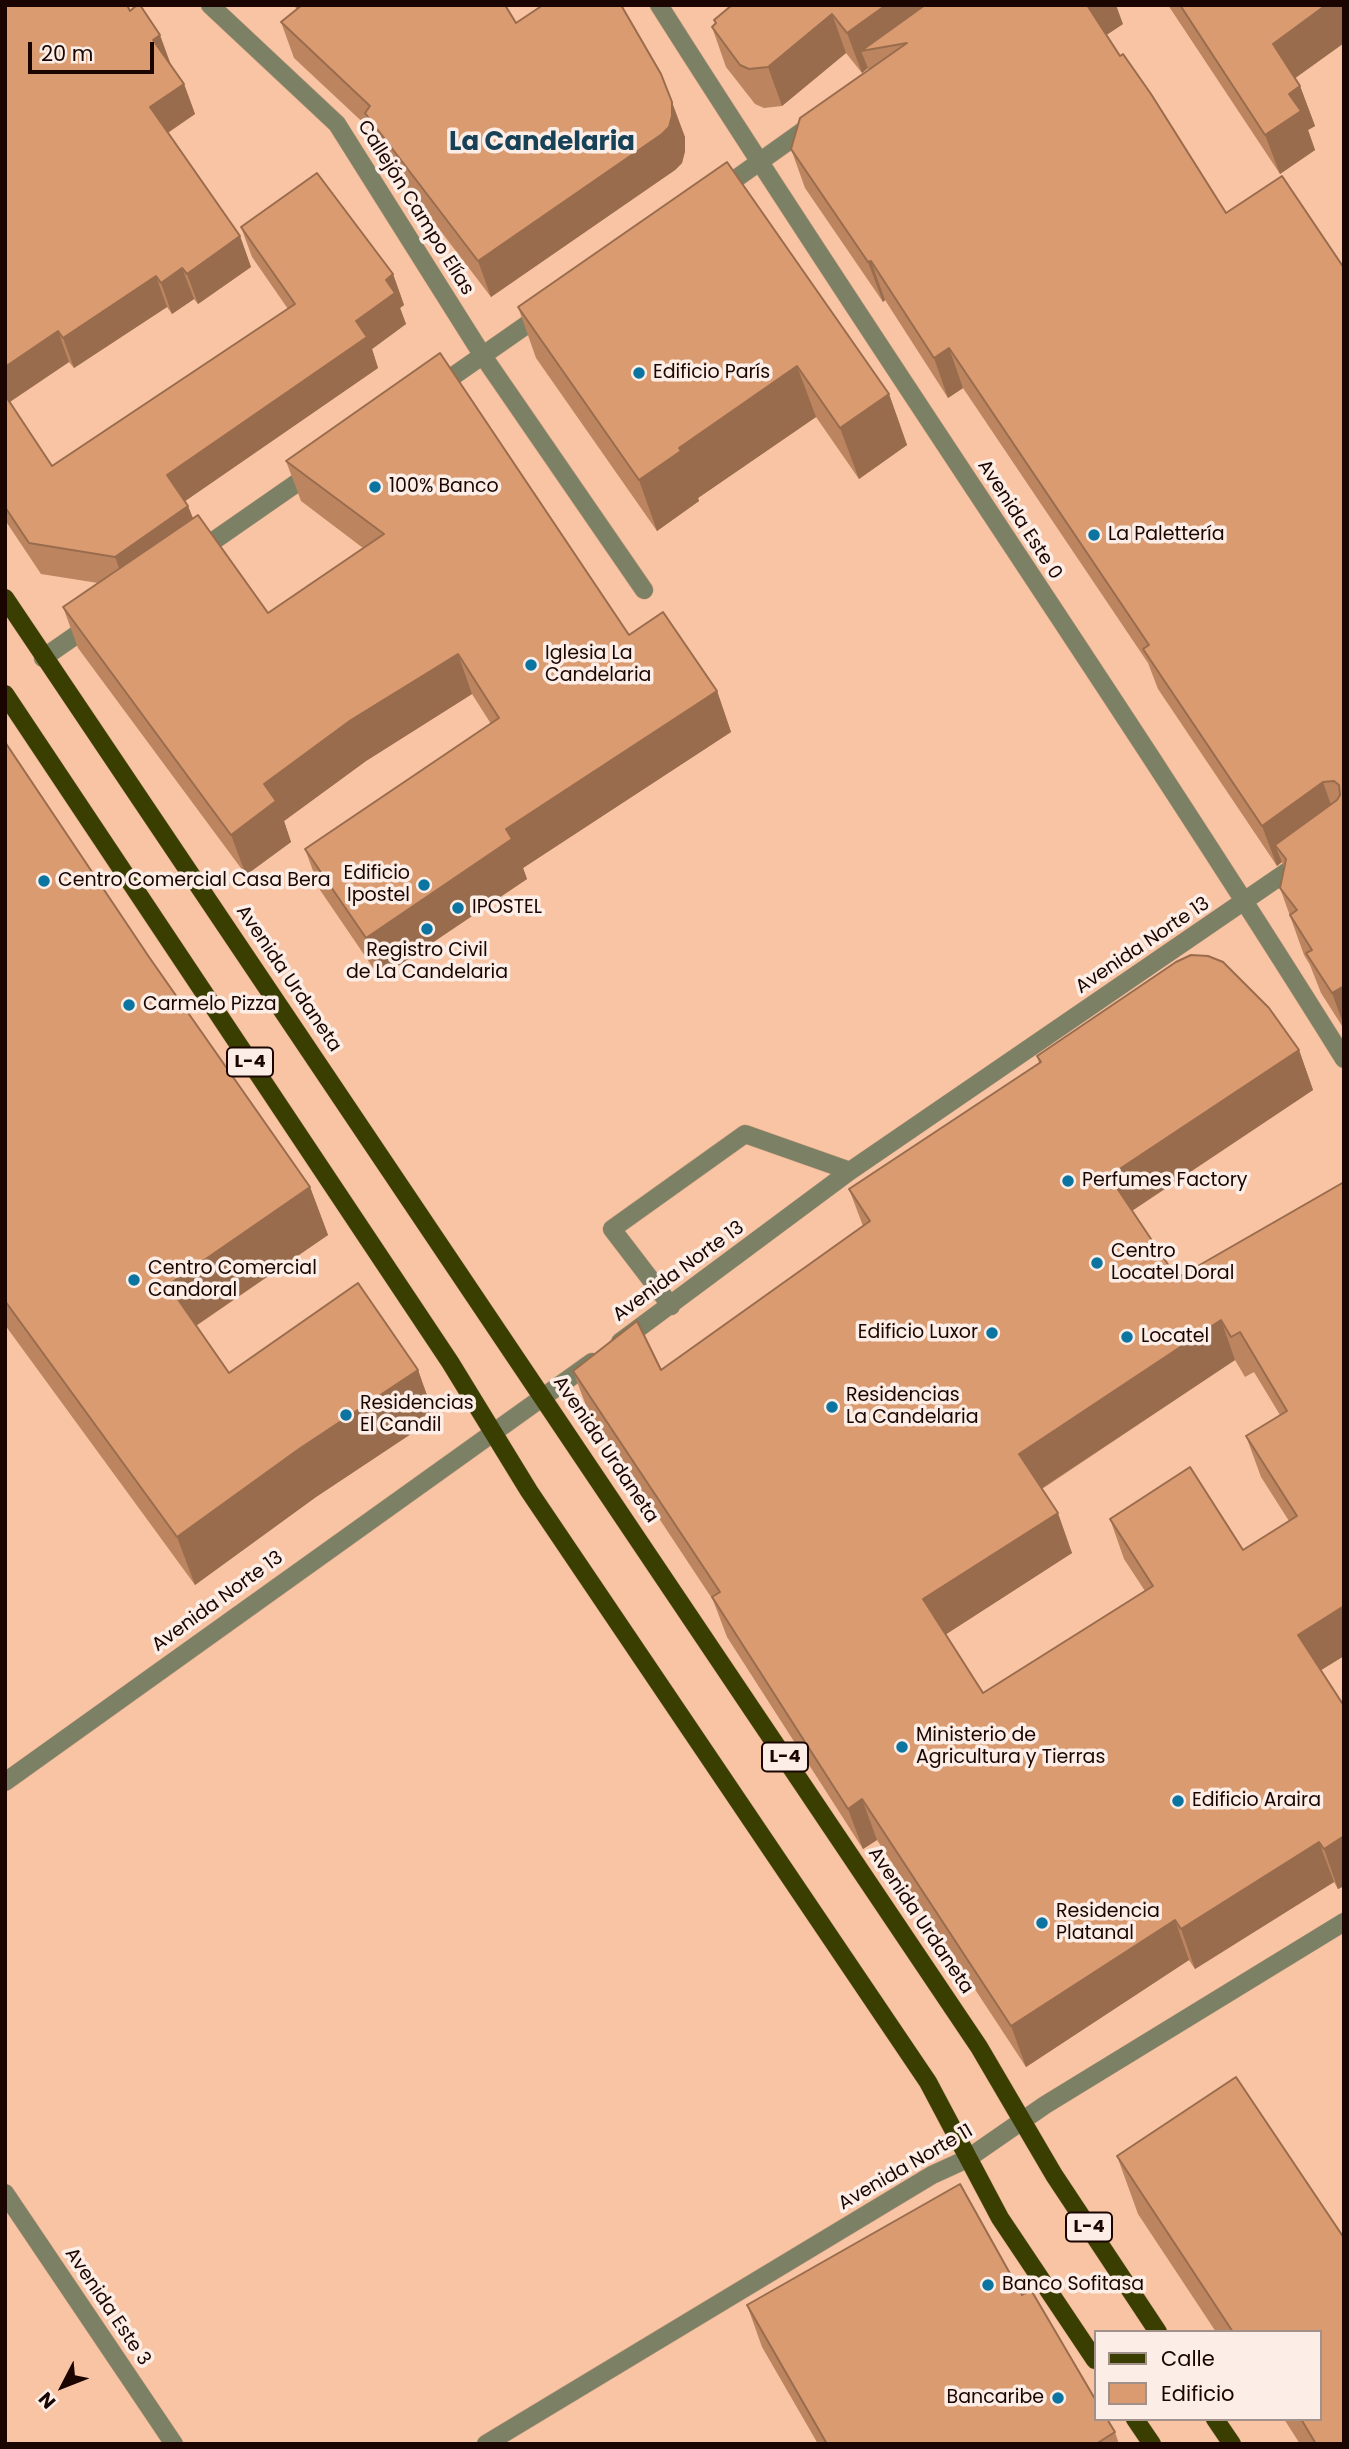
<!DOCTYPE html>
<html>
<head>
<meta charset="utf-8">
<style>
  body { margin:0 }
  #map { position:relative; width:1349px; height:2449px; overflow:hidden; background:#f8c4a3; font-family:Poppins,sans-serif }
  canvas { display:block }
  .frame { position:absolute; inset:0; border:7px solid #1a0500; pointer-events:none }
  .legend { position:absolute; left:1094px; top:2330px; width:228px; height:91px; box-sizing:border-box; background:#fceee6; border:2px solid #a2918a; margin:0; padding:9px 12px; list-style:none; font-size:21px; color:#1a0500 }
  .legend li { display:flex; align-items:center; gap:14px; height:35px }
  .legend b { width:35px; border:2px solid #a2918a }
  .north { position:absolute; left:28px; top:2351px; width:70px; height:70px; -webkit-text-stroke:5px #fceee6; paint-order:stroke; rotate:228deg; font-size:19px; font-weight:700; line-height:28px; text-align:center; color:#1a0500 }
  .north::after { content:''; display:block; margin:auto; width:24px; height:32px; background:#1a0500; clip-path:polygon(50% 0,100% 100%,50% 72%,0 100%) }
  .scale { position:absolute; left:28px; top:42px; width:126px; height:32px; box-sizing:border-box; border:4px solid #1a0500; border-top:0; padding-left:9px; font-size:21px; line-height:24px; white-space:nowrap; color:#1a0500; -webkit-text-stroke:5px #fceee6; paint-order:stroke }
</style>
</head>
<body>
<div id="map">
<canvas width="1349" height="2449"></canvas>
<div class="frame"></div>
<ul class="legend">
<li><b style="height:9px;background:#3a3e00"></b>Calle</li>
<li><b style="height:19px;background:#db9b70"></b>Edificio</li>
</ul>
<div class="north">N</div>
<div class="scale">20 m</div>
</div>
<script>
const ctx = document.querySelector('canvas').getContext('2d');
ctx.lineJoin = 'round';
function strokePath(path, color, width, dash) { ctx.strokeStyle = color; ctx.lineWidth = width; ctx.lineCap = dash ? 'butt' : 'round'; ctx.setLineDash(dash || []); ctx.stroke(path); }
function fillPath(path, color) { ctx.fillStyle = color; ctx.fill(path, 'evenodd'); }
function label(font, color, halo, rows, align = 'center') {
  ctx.font = font + ' Poppins,sans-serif'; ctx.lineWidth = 7; ctx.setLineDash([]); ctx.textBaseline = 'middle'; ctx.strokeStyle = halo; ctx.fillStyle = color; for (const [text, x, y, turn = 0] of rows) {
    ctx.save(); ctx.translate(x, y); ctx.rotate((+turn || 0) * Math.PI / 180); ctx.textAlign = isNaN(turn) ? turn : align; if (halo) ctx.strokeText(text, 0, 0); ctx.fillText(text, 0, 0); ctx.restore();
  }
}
const minor = new Path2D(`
  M210 5 337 124 483 356 644 590
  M659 5C883 359 1122 703 1344 1059
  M720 190 814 123
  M436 388 545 312
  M196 553 314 471
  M43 658 92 624
  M671 1306 612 1229 745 1134 850 1171
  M620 1342 850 1171 1301 862
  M5 1782 592 1362
  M5 2193 174 2444
  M486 2444 932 2175 967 2159 1045 2105 1344 1922`);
const major = new Path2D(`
  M5 598 979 2047 1054 2175 1158 2332
  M5 694 450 1362 529 1491 928 2082 1000 2218 1095 2360
  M1135 2419 1152 2444
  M1215 2419 1232 2444`);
const wall = new Path2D(`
  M5 5 171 65 184 84 195 114 168 133 240 236 251 267 198 304 194 299 172 314 167 307 74 368 69 362 10 402 52 466 288 309 252 257 241 227 393 274 404 305 400 308 406 324 372 349 378 368 185 501 188 506 193 518 268 613 363 548 301 501 286 461 629 635 717 691 731 732 523 868 527 879 380 978 320 890 305 849 491 724 472 694 366 761 284 821 291 842 246 875 78 648 63 607 98 583 41 574 5 520Z
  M293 5H505L516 23 685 137V151L682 163 675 170 491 297 378 149 372 131 294 58 281 22 297 9Z
  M732 5 1123 24 1106 35 1226 213 1344 268V1029L1321 993 1310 965 1304 955 1280 888 1284 868 1282 862 1277 866 1158 689 1148 663 963 388 948 398 885 300 883 302 805 188 791 149 868 70V68L862 73 846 53 782 106 764 108 755 104 726 67 712 27 716 23 714 20Z
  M1168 5H1344V43L1295 78 1300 86 1315 126 1308 130 1315 150 1280 174Z
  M727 162 889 394 907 445 859 479 816 417 698 498 699 501 657 531 536 358 518 307Z
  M5 742 149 957 310 1187 328 1235 196 1326 229 1373 418 1370 435 1418 316 1497 195 1585 5 1325Z
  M1299 1050 1313 1090 1132 1211 1177 1278 1344 1182V1656L1321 1670 1344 1706V1886L1338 1889 1334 1882 1195 1969 1189 1960 1026 2067 877 1840 863 1849 727 1637 713 1600 588 1411 573 1371 661 1370 863 1226 849 1189 1039 1063 1037 1056ZM1235 1360 1245 1377 1254 1372 1280 1415 1246 1436 1261 1477 1289 1521 1243 1550 1110 1519 1124 1559 1145 1591 983 1693 945 1635 1072 1553 1042 1489Z
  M1236 2077 1344 2238V2444H1300L1284 2419H1319V2332H1216L1138 2214 1117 2156Z
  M1022 2295 1115 2432 1119 2444H818L762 2347 747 2305Z`);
const shadedWall = new Path2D(`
  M886 5H956L861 51 868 68 862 73 847 33Z
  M1086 5H1116L1123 24 1099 40Z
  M1326 5H1344V43L1287 84 1273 44Z
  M832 14 846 53 782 106 768 67Z
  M160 35 171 65 153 40Z
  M184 84 195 114 161 137 150 107Z
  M1300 86 1315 126 1308 130 1315 150 1280 174 1265 135 1289 94Z
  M672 102 685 137V151L682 163 675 170 491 297 478 261Z
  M240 236 251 267 198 304 187 274Z
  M871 261 885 300 883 302 868 262Z
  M182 268 194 299 172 314 161 283Z
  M393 274 404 305 400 308 406 324 372 349 378 368 178 506 167 475 356 321 386 280Z
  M156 276 167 307 74 368 63 338Z
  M58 331 69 362 5 405V367Z
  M949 348 963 388 948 398 934 358Z
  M797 366 816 417 698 498 699 501 657 531 639 480 679 448Z
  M889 394 907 445 859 479 840 428Z
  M188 506 200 537 126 587 115 557Z
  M458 654 472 694 366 761 284 821 291 842 246 875 231 835 264 784 351 720Z
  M717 691 731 732 523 868 527 879 380 978 366 938 506 829Z
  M1323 782 1337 822 1275 845 1282 862 1277 866 1262 826Z
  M1344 986V1026L1332 993Z
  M1299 1050 1313 1090 1124 1216 1109 1176Z
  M310 1187 328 1235 185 1333 168 1285Z
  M1221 1320 1235 1360 1033 1494 1019 1454Z
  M418 1370 435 1418 316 1497 195 1585 177 1537 299 1449Z
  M1058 1513 1072 1553 937 1640 923 1599Z
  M1344 1606V1656L1313 1675 1298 1635Z
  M862 1799 877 1840 863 1849 848 1809Z
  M1344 1836V1886L1338 1889 1324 1849Z
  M1319 1842 1334 1882 1195 1969 1181 1929Z
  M1175 1920 1189 1960 1026 2067 1011 2026Z`);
const building = new Path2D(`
  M5 5H127L130 11 137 5H140L160 35 153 40 184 84 150 107 240 236 187 274 182 268 161 283 156 276 63 338 58 331 5 367Z
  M302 5H505L516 23 543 5H621L661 74 672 102V116L669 127 662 134 478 261 365 113 370 106 281 22Z
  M732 5H886L847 33 832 14 768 67 749 69 740 65 712 27 716 23 714 20Z
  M925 5H1087L1120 56 1123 54 1151 94 1226 213 1282 176 1344 268V986L1332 993 1306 953 1312 950 1290 915 1297 910 1280 888 1286 859 1275 845 1337 800 1340 795 1339 785 1334 781 1323 782 1262 826 1143 649 1149 645 949 348 934 358 871 261 868 262 791 149 800 118 907 43 861 51Z
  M1180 5H1326L1273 44 1300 86 1289 94 1301 111 1265 135Z
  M727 162 889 394 840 428 797 366 679 448 681 451 639 480 518 307Z
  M317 173 393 274 386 280 395 293 356 321 367 337 167 475 188 506 115 557 29 543 5 507V395L52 466 295 304 241 227Z
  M440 353 629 635 663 612 717 691 506 829 512 839 366 938 305 849 499 718 458 654 351 720 264 784 276 801 231 835 63 607 198 515 268 613 384 534 286 461Z
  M5 742 149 957 310 1187 168 1285 229 1373 358 1283 418 1370 299 1449 177 1537 5 1301Z
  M1191 955 1208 956 1223 962 1269 1008 1299 1050 1109 1176 1177 1278 1344 1182V1606L1298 1635 1344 1706V1836L1324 1849 1319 1842 1181 1929 1175 1920 1011 2026 862 1799 848 1809 712 1597 720 1592 573 1371 637 1321 661 1370 870 1221 849 1189 1041 1062 1037 1056 1176 962ZM1221 1320 1231 1337 1240 1332 1287 1411 1246 1436 1297 1516 1243 1550 1190 1467 1110 1519 1153 1586 983 1693 923 1599 1058 1513 1019 1454Z
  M1236 2077 1344 2238V2444H1316L1301 2419H1319V2332H1233L1117 2156Z
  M960 2184 1022 2295 1031 2290 1095 2399V2419H1107L1115 2432 1096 2444H827L747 2305Z`);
const markers = [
  [639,373,7,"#0c74a0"],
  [375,487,7,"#0c74a0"],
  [1094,535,7,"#0c74a0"],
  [531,665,7,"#0c74a0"],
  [44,881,7,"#0c74a0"],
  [424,885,7,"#0c74a0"],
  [458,908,7,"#0c74a0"],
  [427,929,7,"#0c74a0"],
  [129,1005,7,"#0c74a0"],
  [1068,1181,7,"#0c74a0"],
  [1097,1263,7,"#0c74a0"],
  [134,1280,7,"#0c74a0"],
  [992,1333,7,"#0c74a0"],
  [1127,1337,7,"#0c74a0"],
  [832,1407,7,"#0c74a0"],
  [346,1415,7,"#0c74a0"],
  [902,1747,7,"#0c74a0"],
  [1178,1801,7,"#0c74a0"],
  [1042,1923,7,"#0c74a0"],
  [988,2285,7,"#0c74a0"],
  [1058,2398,7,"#0c74a0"]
];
const shields = [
  [250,1062,46],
  [785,1757,46],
  [1089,2227,46]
];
const shieldNames = [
  ["L-4",250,1062],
  ["L-4",785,1757],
  ["L-4",1089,2227]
];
const streetNames = [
  ["Callejón Campo Elías",415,208,58],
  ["Avenida Este 0",1019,520,57],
  ["Avenida Norte 13",1143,946,-34],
  ["Avenida Urdaneta",288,979,56],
  ["Avenida Norte 13",679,1272,-36],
  ["Avenida Urdaneta",605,1450,56],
  ["Avenida Norte 13",218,1602,-36],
  ["Avenida Urdaneta",920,1921,56],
  ["Avenida Norte 11",906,2168,-30],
  ["Avenida Este 3",107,2307,56]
];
const poiNames = [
  ["Edificio París",653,373],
  ["100% Banco",389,487],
  ["La Palettería",1108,535],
  ["Iglesia La",545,654],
  ["Candelaria",545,676],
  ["Edificio",410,874,"right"],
  ["Ipostel",410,896,"right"],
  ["Centro Comercial Casa Bera",58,881],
  ["IPOSTEL",472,908],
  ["Registro Civil",427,951,"center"],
  ["de La Candelaria",427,973,"center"],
  ["Carmelo Pizza",143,1005],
  ["Perfumes Factory",1082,1181],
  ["Centro",1111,1252],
  ["Locatel Doral",1111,1274],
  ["Centro Comercial",148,1269],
  ["Candoral",148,1291],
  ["Edificio Luxor",978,1333,"right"],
  ["Locatel",1141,1337],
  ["Residencias",846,1396],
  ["La Candelaria",846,1418],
  ["Residencias",360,1404],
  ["El Candil",360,1426],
  ["Ministerio de",916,1736],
  ["Agricultura y Tierras",916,1758],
  ["Edificio Araira",1192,1801],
  ["Residencia",1056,1912],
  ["Platanal",1056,1934],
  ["Banco Sofitasa",1002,2285],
  ["Bancaribe",1044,2398,"right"]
];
const districtNames = [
  ["La Candelaria",542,143]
];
strokePath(minor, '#d0a286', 19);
strokePath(major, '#d0a286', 19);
strokePath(minor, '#7c8064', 18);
strokePath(major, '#3a3e00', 18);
fillPath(wall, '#bc8560');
fillPath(shadedWall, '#996c4e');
fillPath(building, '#db9b70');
strokePath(building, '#996c4e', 2);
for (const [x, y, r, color] of markers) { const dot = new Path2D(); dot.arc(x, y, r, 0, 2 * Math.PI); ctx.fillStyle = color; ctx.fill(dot); strokePath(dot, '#fceee6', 2.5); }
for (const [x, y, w] of shields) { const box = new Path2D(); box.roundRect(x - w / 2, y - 14.5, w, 29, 5); ctx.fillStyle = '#fceee6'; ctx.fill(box); strokePath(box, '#1a0500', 2); }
label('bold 18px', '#1a0500', null, shieldNames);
label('19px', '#1a0500', '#fceee6', streetNames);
label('19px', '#1a0500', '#fceee6', poiNames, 'left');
label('bold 26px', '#164157', '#fceee6', districtNames);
</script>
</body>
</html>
